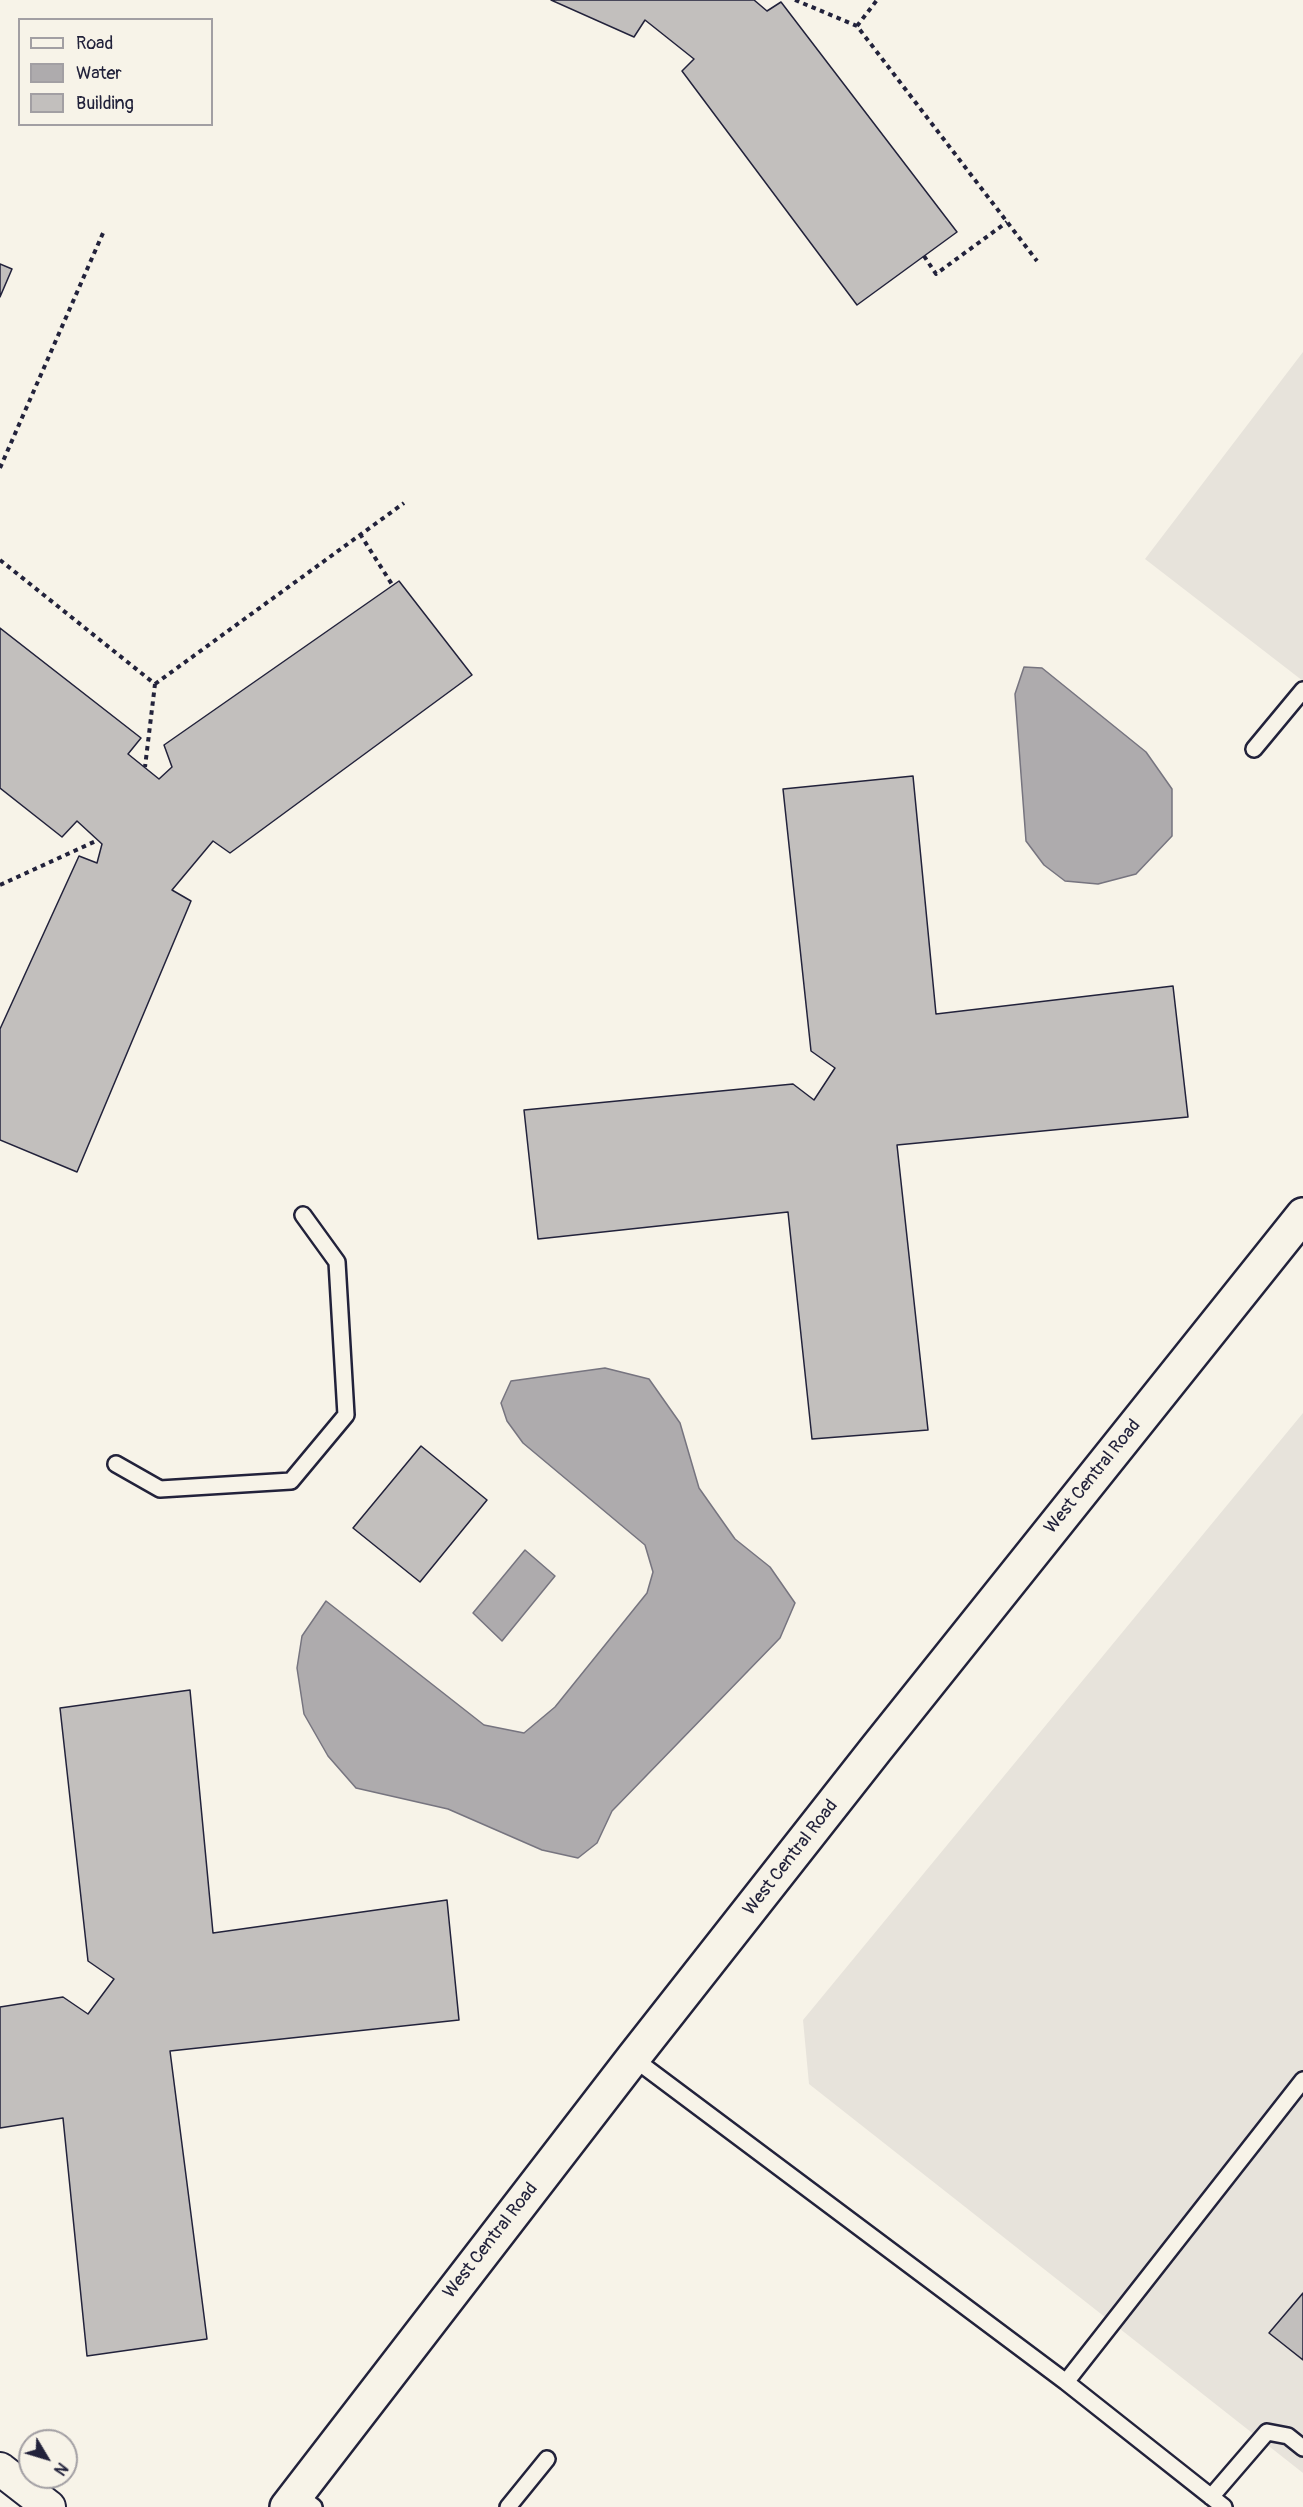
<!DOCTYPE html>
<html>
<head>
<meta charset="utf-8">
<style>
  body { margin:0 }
  #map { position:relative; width:1303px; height:2507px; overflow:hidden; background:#f7f3e8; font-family:Pangolin,sans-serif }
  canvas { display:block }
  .legend { position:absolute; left:18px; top:18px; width:195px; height:108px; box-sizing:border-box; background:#f7f3e8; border:2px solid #a29fa3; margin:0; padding:8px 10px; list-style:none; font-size:18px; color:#22223b }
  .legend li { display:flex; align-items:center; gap:12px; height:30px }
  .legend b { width:30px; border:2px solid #a29fa3 }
  .north { position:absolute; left:18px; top:2429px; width:60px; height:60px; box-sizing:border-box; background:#f7f3e8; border:2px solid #a29fa3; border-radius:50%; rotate:128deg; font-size:16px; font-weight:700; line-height:24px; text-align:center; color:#22223b }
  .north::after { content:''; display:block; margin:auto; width:21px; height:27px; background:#22223b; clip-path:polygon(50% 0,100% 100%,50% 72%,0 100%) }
</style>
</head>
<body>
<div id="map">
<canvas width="1303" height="2507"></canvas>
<ul class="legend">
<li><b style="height:8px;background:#f7f3e8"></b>Road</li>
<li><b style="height:16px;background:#aeabad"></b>Water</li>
<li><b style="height:16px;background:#c2bfbd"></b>Building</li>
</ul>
<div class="north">N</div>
</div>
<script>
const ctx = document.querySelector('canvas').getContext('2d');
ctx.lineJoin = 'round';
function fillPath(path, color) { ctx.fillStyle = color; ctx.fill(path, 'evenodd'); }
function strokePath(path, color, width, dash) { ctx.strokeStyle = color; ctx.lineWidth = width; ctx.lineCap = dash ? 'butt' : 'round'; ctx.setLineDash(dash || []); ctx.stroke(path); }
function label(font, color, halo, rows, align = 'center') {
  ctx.font = font + ' Pangolin,sans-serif'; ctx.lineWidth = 4.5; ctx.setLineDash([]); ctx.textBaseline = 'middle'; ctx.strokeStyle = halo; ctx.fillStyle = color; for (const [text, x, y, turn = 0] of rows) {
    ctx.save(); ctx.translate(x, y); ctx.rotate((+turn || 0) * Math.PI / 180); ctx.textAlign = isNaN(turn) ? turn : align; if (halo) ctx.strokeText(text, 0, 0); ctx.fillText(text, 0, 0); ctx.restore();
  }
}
const built = new Path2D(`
  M1303 352V681L1145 559Z
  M1303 1413V2473L809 2084 803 2020Z`);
const water = new Path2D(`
  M1024 667 1042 668 1146 752 1172 789V836L1136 874 1098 884 1065 881 1044 865 1026 841 1015 694Z
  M605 1368 649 1379 680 1423 699 1488 735 1539 770 1567 795 1603 780 1638 612 1811 597 1843 578 1858 542 1850 448 1809 356 1788 328 1756 304 1714 297 1668 302 1636 326 1601 484 1725 524 1733 555 1707 647 1593 653 1572 645 1545 523 1443 507 1421 501 1403 511 1381Z
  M525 1550 555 1576 502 1641 473 1613Z`);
const building = new Path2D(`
  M551 0H754L767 11 781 2 957 232 857 305 682 71 694 59 645 20 634 37Z
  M0 264 12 269 0 297Z
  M399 581 472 675 230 853 213 841 172 890 191 901 77 1172 0 1140V1029L79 856 97 863 102 844 77 821 62 837 0 788V628L141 738 128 754 159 779 172 767 164 745Z
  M913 776 936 1014 1173 986 1188 1117 897 1145 928 1430 812 1439 788 1212 538 1239 524 1110 793 1084 814 1100 835 1068 811 1051 783 789Z
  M421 1446 487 1500 420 1582 353 1528Z
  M190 1690 213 1933 447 1900 459 2020 170 2051 207 2339 87 2356 63 2118 0 2128V2007L63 1997 88 2014 114 1979 88 1961 60 1708Z
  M1303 2293V2360L1269 2333Z`);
const path = new Path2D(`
  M795 0 857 26 1037 261
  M857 26 877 0
  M924 256 936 274 1007 222
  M0 468 103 233
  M360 534 393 586
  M0 560 155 684 145 767
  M155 684 404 503
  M0 885 98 840`);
const service = new Path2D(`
  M1254 749 1303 690
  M116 1464 160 1489 291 1481 346 1415 337 1262 303 1215
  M633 2058 1066 2382 1224 2507
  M1066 2382 1303 2080
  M297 2494 314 2507
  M1211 2497 1267 2432 1288 2436 1303 2448
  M508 2507 547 2459`);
const minor = new Path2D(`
  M0 2469 49 2507`);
const secondary = new Path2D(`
  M287 2507 633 2058 876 1749 1303 1215`);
const streetNames = [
  ["West Central Road",1093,1477,-51],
  ["West Central Road",791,1858,-52],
  ["West Central Road",491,2241,-52]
];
fillPath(built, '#e7e3db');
fillPath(water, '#aeabad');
strokePath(water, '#76747f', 1.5);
fillPath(building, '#c2bfbd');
strokePath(building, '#22223b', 1.5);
strokePath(service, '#22223b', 20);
strokePath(minor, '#22223b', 36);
strokePath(secondary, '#22223b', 38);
strokePath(path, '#22223b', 4, [4.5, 4.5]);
strokePath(service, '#f7f3e8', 15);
strokePath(minor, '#f7f3e8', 32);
strokePath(secondary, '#f7f3e8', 33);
label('18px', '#22223b', '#f7f3e8', streetNames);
</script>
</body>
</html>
